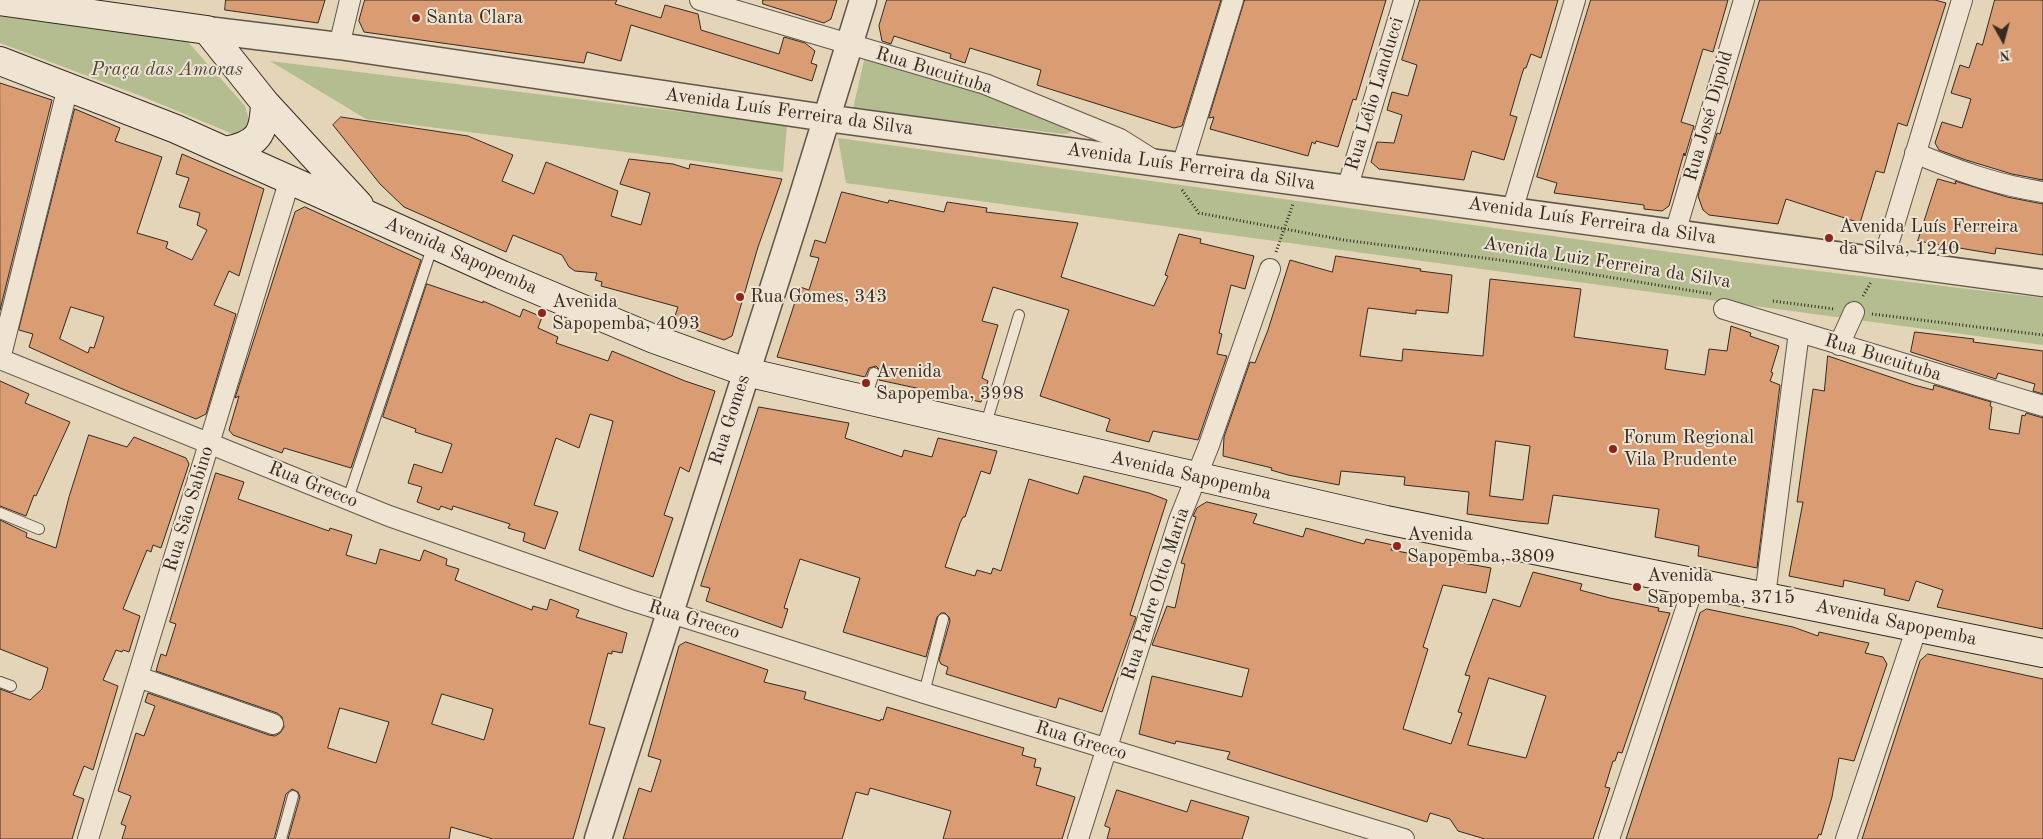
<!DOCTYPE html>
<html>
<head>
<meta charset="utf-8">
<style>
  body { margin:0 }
  #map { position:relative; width:2043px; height:839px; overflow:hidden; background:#e5d5b8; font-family:"Old Standard TT",serif }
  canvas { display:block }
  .north { position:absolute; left:1978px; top:15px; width:50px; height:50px; -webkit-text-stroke:4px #eee4d1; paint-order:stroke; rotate:173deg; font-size:14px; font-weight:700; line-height:20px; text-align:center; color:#342a22 }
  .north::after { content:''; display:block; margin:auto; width:18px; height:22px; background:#342a22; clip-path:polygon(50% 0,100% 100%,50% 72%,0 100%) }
</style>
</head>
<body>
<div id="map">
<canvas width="2043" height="839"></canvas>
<div class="north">N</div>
</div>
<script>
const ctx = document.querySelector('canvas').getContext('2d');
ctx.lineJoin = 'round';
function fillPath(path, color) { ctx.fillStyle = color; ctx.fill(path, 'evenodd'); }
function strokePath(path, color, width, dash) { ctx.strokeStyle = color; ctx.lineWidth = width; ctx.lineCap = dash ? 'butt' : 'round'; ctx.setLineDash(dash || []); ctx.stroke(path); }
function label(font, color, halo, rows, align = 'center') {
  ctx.font = font + ' "Old Standard TT",serif'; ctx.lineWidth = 4; ctx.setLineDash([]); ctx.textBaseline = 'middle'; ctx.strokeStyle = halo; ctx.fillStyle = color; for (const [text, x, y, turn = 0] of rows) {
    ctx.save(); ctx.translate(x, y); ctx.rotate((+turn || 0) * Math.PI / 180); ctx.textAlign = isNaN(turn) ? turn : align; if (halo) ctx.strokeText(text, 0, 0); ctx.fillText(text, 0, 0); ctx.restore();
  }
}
const green = new Path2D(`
  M0 14 176 37 188 42 245 106 249 120 248 130 233 134 146 98 0 43Z
  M865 56 1072 121 1073 126 1070 133 1064 134 853 109Z
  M270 61 787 125 783 172 366 119Z
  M838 138 1743 262 2043 298V345L846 183Z`);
const building = new Path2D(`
  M226 0H325L318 23 225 10Z
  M365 0H617L615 4 661 18 665 5 698 14 701 30 779 54 784 37 805 43 815 51 811 63 817 65 812 81 631 25 621 61 587 52 584 63 364 32 359 21Z
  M763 0H837L831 19 824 23 763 4Z
  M887 0H1221L1182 126 1174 128 1037 85 1041 70 970 48 965 63 950 58 951 54 894 36 891 44 882 41 879 26Z
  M1245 0H1386L1356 100 1353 99 1338 147 1316 141 1315 144 1312 142 1308 156 1210 129 1214 117 1209 118Z
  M1420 0H1558L1541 58 1531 54 1526 68H1524L1522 74 1510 115 1517 117 1504 160 1472 151 1464 180 1379 169 1371 162 1377 142 1394 143 1402 115 1387 110 1392 92 1408 96 1417 65 1402 60Z
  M1591 0H1728L1713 52 1703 49 1681 122 1694 126 1685 156 1684 153 1669 206 1662 211 1644 209V205L1554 193 1557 183 1537 177Z
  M1760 0H1935L1946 3 1907 126 1898 123 1884 173 1876 171 1860 223 1786 199 1778 224 1709 215 1703 210 1698 196 1717 133 1720 134 1726 114Z
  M1995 0H2043V180L2012 174 1966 160 1939 150 1935 143 1942 122 1962 128 1971 99 1951 93 1960 65 1969 68 1977 43 1982 45Z
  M0 83 52 100 0 310Z
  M75 109 120 128 115 141 162 157 137 233 168 242 166 248 192 260 207 230 197 225 200 213 179 207 189 178 176 174 182 154 264 189 239 276 229 271 214 305 236 314 206 414 196 419 120 388 29 347 33 334 19 330ZM71 307 104 317 94 348 90 347 88 353 60 339Z
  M341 117 468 136 513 155 502 181 534 194 546 162 618 191 611 216 641 225 650 193 620 184 629 159 673 164 689 169 690 164 782 179 758 247 732 336 724 340 673 322 678 307 601 286 602 282 595 280 597 273 575 271 569 267 562 255 513 235 506 252 404 207 380 184 333 125Z
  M1938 179 1956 184 1955 181 2007 197 2043 204V255L1996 248 1995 254 1918 241Z
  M842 192 888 203 889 200 944 212 947 202 987 208 986 212 1078 223 1061 277 1154 306 1168 276 1165 275 1179 234 1201 239 1200 243 1254 256 1245 289 1231 285 1219 333 1222 334 1217 354 1227 356 1198 440 1153 431 1149 442 1106 431 1110 419 1040 396 1069 310 993 287 982 321 998 325 982 378 988 381 981 402 879 380 881 371 876 366 869 368 865 377 777 357 800 287 809 290 819 258 810 256 815 240 825 243Z
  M305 207 421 260 351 468 284 448 282 453 233 435 229 430 239 396 235 398 295 212Z
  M1336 256 1421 269 1420 271 1452 275 1448 313 1416 310V314L1368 308 1360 356 1402 361 1403 349 1483 356 1490 279 1581 289 1574 337 1668 350 1665 369 1705 375 1709 349 1727 351 1731 326 1751 333 1750 336 1779 346 1771 372 1773 373 1770 381 1780 385 1757 568 1698 556 1699 546 1655 537 1659 509 1553 495 1548 524 1518 521 1467 514 1469 492 1404 485 1405 477 1341 471 1339 485 1288 475 1271 470 1272 468 1223 456 1224 437 1250 362 1255 363 1268 330 1290 260 1332 272ZM1496 441 1530 446 1523 500 1490 496Z
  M427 284 483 303V301L520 317 523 309 542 317 538 328 558 337 556 343 608 361 612 351 685 381 715 391 689 472 680 467 664 515 673 518 653 577 579 550 613 421 590 414 579 448 556 438 534 505 558 512 545 549 523 541 525 533 508 528 510 524 453 506 452 510 441 506 439 510 417 502 422 487 408 483 414 464 442 473 452 444 415 432 416 429 383 417Z
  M1915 332 1974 339 1973 342 2043 351V394L2033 391 2035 384 1998 373 1996 379 1911 352Z
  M1828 356 1914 385 1933 390 1934 385 1991 402 1990 406 1992 407 1989 429 2019 434 2022 415 2025 416 2026 413 2043 418V629L1937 607 1943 590 1916 581 1909 601 1884 595 1885 589 1844 580 1843 587 1789 576 1803 502H1797L1813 389 1824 391Z
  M0 381 29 394 25 403 70 422 36 496 34 495 26 516 0 506Z
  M759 407 849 423 845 438 902 457 904 450 932 457 938 438 997 451 990 474 981 471 965 517H963L960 523 945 567 975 576 977 570 991 574 993 568 1001 571 1029 479 1078 494 1084 476 1149 493 1167 500 1130 615 1136 617 1102 712 1059 698 1056 708 946 674 948 667 941 664 939 660 950 621 949 617 945 613H941L937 617 926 657 843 632 860 578 800 559 784 608 788 609 782 628 706 601 710 588 701 586Z
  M89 435 127 447 134 437 186 458 189 464 161 548 153 545 151 552 147 550 123 609 140 616 129 652 123 650 122 652 116 650 103 680 118 686 93 770 84 766 73 795 84 799 72 839H0V689L30 700 42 689 48 668 0 649V520L27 533 26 537 56 548 69 497Z
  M216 473 244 482 238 499 329 531 330 528 352 535 346 555 376 564 380 549 420 561 424 550 447 559 446 565 459 569 455 580 532 610 533 606 547 610 550 599 579 610 576 617 627 633 622 653 612 651V654L608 653 589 724 605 728 573 839H493L451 827 449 839H288L300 797 298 792 292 789 286 794 274 839H122L126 826 121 824 131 796 118 791 136 733 144 736 155 706 145 702 148 693 269 735 275 736 280 733 284 727 282 717 277 713 156 671 161 654 166 656 176 624 170 622ZM442 694 493 709 484 740 432 724ZM340 708 389 722 376 763 328 748Z
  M1207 502 1257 514 1253 523 1303 537 1306 528 1364 544 1366 539 1393 545 1391 550 1491 568 1486 593 1443 585 1423 647 1428 649 1403 729 1451 744 1462 713 1458 712 1470 676 1465 675 1493 599 1520 607 1533 572 1582 584 1580 590 1610 598 1659 608 1658 611 1670 613 1622 753 1618 752 1615 761H1613L1605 787 1610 788 1593 839H1485L1458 831 1450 819 1430 813 1427 822 1227 759 1230 752 1176 741 1175 744 1139 734 1152 676 1242 697 1249 669 1152 645 1167 606 1175 608 1185 564 1181 563 1196 517 1193 516 1197 508ZM1489 678 1546 696 1526 758 1468 745Z
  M1707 609 1793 627 1818 636 1819 632 1869 643 1865 653 1883 657 1887 664 1854 761 1839 758 1832 797 1821 835 1819 834 1817 839H1626L1700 613Z
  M686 642 768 670 764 682 806 692 804 699 880 721 881 719 883 720 887 707 1024 748 1022 755 1036 759 1034 767 1041 768 1036 785 1075 797 1062 839H943L951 811 870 788 868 795 856 792 842 839H623L639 788 651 792 661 760 648 756 679 646Z
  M1928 654 2043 679V839H1862L1920 661Z
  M1117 790 1187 812 1191 800 1249 817 1242 839H1107L1110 828 1105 826Z`);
const path = new Path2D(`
  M1182 190 1199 213 1344 240 1523 263 1712 294
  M1276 252 1293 204
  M1863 296 1871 282
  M1773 301 1834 309
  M1872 314 2043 335`);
const service = new Path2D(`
  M866 398 874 373
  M985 427 1019 315
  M348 499 433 245
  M0 513 39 529
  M0 682 11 686
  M924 693 943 619
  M281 839 293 796`);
const minor = new Path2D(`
  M700 0 985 84 1120 139 1155 161
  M339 46 350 0
  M1915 153C1958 171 1997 185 2043 192
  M1182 166 1233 0
  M1347 189 1404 0
  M1512 211 1575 0
  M1675 233 1744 0
  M1883 261 1962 0
  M1724 309 2043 406
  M1839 345 1854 312
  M0 359 389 516 630 600 924 693 1404 839
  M0 359 68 87
  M1765 596 1799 332
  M138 677 273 724
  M88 839 290 179
  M1078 839 1179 520 1209 445 1270 269
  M1609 839 1695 582
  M1846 839 1917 627`);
const tertiary = new Path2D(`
  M207 30 339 46 826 118 2043 283
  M598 839 802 198 863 0`);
const secondary = new Path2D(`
  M0 1 207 30 265 103 359 205
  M0 61 176 129 502 275 654 339 746 372 1386 520 2043 653
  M226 151C258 144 264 135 265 103`);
const markers = [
  [416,18,5,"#8f2418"],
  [1829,238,5,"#8f2418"],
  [740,297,5,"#8f2418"],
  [542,313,5,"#8f2418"],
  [866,383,5,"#8f2418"],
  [1613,449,5,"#8f2418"],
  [1397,546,5,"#8f2418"],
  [1637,587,5,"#8f2418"]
];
const poiNames = [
  ["Santa Clara",426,18],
  ["Avenida Luís Ferreira",1839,227],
  ["da Silva, 1240",1839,249],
  ["Rua Gomes, 343",750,297],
  ["Avenida",552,302],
  ["Sapopemba, 4093",552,324],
  ["Avenida",876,372],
  ["Sapopemba, 3998",876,394],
  ["Forum Regional",1623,438],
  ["Vila Prudente",1623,460],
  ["Avenida",1407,535],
  ["Sapopemba, 3809",1407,557],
  ["Avenida",1647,576],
  ["Sapopemba, 3715",1647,598]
];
const parkNames = [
  ["Praça das Amoras",167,70]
];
const streetNames = [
  ["Rua Bucuituba",934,71,17],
  ["Rua Lélio Landucci",1375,94,-73],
  ["Avenida Luís Ferreira da Silva",789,112,8],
  ["Rua José Dipold",1709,116,-74],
  ["Avenida Luís Ferreira da Silva",1191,167,8],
  ["Avenida Luís Ferreira da Silva",1592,221,8],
  ["Avenida Sapopemba",461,256,24],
  ["Avenida Luiz Ferreira da Silva",1607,263,9],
  ["Rua Bucuituba",1883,358,17],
  ["Rua Gomes",730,420,-72],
  ["Avenida Sapopemba",1191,476,13],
  ["Rua Grecco",313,485,22],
  ["Rua São Sabino",189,509,-73],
  ["Rua Padre Otto Maria",1156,594,-72],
  ["Rua Grecco",694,620,17],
  ["Avenida Sapopemba",1896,623,12],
  ["Rua Grecco",1081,741,17]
];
fillPath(green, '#b3bd90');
fillPath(building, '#d99c73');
strokePath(building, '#342a22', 1);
strokePath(service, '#605548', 12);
strokePath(minor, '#605548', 22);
strokePath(tertiary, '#605548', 29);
strokePath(secondary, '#342a22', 30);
strokePath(path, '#342a22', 3, [1, 2.5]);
strokePath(service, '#eee4d1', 10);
strokePath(minor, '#eee4d1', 20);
strokePath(tertiary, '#eee4d1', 26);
strokePath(secondary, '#eee4d1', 28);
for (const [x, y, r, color] of markers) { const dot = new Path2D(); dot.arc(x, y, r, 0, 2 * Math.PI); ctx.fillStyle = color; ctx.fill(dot); strokePath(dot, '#eee4d1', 2); }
label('19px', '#342a22', '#eee4d1', poiNames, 'left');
label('italic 19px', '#4d4738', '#eee4d1', parkNames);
label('19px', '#342a22', '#eee4d1', streetNames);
</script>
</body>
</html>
